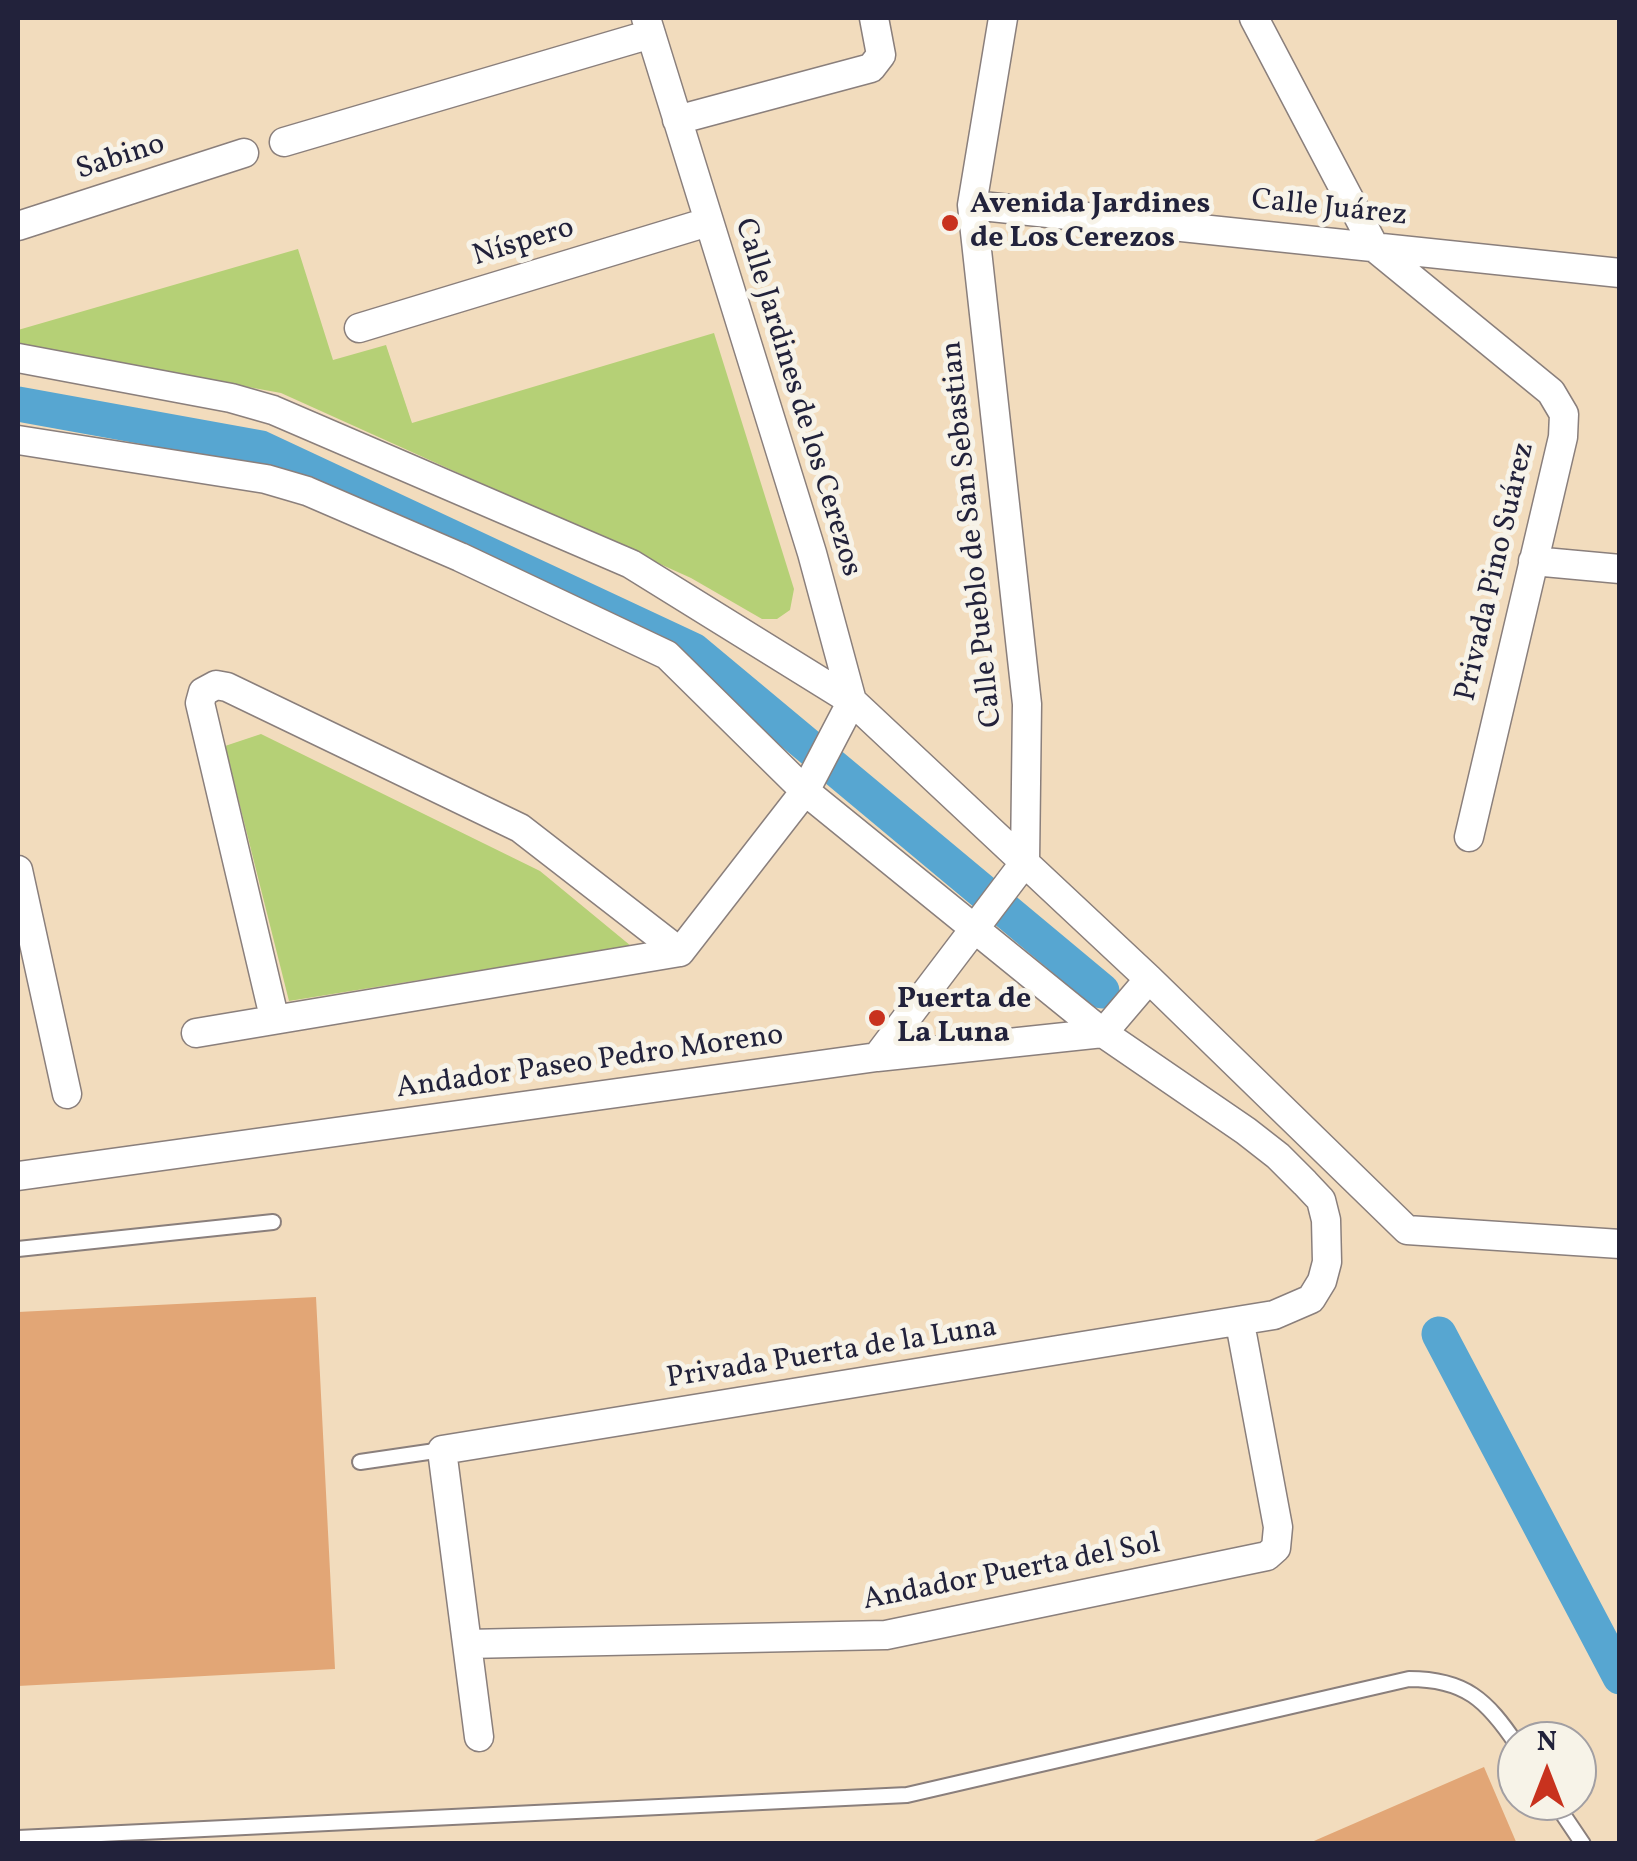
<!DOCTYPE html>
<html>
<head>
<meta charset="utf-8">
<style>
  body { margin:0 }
  #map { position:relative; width:1637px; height:1861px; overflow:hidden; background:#f2dcbd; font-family:Vollkorn,serif }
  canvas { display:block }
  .frame { position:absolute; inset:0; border:20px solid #22223b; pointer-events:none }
  .north { position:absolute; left:1497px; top:1721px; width:100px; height:100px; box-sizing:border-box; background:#f7f3e8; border:2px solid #a29fa3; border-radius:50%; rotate:0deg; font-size:28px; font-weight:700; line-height:40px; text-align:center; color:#22223b }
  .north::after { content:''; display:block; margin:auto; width:35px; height:45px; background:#c8321e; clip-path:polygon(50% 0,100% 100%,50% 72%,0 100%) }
</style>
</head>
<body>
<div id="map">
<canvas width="1637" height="1861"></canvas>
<div class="frame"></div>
<div class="north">N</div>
</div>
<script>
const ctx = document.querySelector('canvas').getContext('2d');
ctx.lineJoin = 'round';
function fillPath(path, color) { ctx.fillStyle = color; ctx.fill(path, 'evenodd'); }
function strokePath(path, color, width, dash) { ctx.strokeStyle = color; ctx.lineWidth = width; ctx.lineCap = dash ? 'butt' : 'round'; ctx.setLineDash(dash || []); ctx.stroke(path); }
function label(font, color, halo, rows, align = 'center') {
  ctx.font = font + ' Vollkorn,serif'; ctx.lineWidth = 10; ctx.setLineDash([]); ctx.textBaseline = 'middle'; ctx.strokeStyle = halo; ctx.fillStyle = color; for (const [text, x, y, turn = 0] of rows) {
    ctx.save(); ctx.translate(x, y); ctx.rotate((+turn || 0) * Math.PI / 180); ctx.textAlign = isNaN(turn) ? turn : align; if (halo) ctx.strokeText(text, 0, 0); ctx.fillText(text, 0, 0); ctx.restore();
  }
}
const green = new Path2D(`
  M298 249 333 360 386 345 412 423 714 333 794 589 790 610 777 619H762L691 578 281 393 18 345V330Z
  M261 734 540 871 631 946 289 1001 225 746Z`);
const canal = new Path2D(`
  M18 404 261 448 693 650 1102 991
  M1439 1334 1620 1677`);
const building = new Path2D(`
  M316 1297 335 1669 18 1686V1312Z
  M1484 1767 1517 1844H1307Z`);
const service = new Path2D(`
  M18 1249 273 1222
  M360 1462 442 1450
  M1554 1801 1583 1844
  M18 1838 907 1795 1409 1679C1465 1679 1487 1700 1517 1745`);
const minor = new Path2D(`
  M1254 18 1375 248 1551 392 1564 414 1563 437 1469 837
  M677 120 871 68 881 55 874 18
  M284 142 651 34
  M972 205 1620 273
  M18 226 244 153
  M359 328 708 222
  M18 358 231 398 273 410 631 564 852 701 1149 979 1407 1230 1620 1244
  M18 440 266 479 307 491 460 557 667 655 805 791 1103 1033 1246 1131 1278 1156 1305 1183 1321 1200 1326 1220 1327 1262 1322 1281 1311 1299 1274 1315 442 1450 479 1737
  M1533 561 1620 569
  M18 870 67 1094
  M274 1017 200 703 203 692 216 685 227 687 520 828 680 952
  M196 1033 680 952 805 791 852 701 812 553 646 18
  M877 1057 1025 862 1027 704 972 205 1003 18
  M18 1176 877 1057 1103 1033 1149 979
  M467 1644 886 1635 1267 1556 1276 1548 1278 1527 1240 1323`);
const markers = [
  [950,223,10,"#c8321e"],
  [877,1018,10,"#c8321e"]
];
const streetNames = [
  ["Sabino",121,159,-18],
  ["Calle Juárez",1329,210,6],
  ["Níspero",524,244,-17],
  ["Calle Jardines de los Cerezos",796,398,73],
  ["Calle Pueblo de San Sebastian",974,534,-96],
  ["Privada Pino Suárez",1497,572,-77],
  ["Andador Paseo Pedro Moreno",590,1064,-8],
  ["Privada Puerta de la Luna",832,1355,-9],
  ["Andador Puerta del Sol",1012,1574,-11]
];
const poiNames = [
  ["Avenida Jardines",970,206],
  ["de Los Cerezos",970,240],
  ["Puerta de",897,1001],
  ["La Luna",897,1035]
];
fillPath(green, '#b5d076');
strokePath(canal, '#57a6d1', 35);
fillPath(building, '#e2a676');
strokePath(service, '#8a7f7c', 18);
strokePath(minor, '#8a7f7c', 31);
strokePath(service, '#fff', 14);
strokePath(minor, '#fff', 28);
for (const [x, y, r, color] of markers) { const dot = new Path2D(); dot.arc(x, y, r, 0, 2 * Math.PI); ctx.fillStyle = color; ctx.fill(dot); strokePath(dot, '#f7f3e8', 4); }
label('30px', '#22223b', '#f7f3e8', streetNames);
label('bold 30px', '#22223b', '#f7f3e8', poiNames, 'left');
</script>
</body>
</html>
